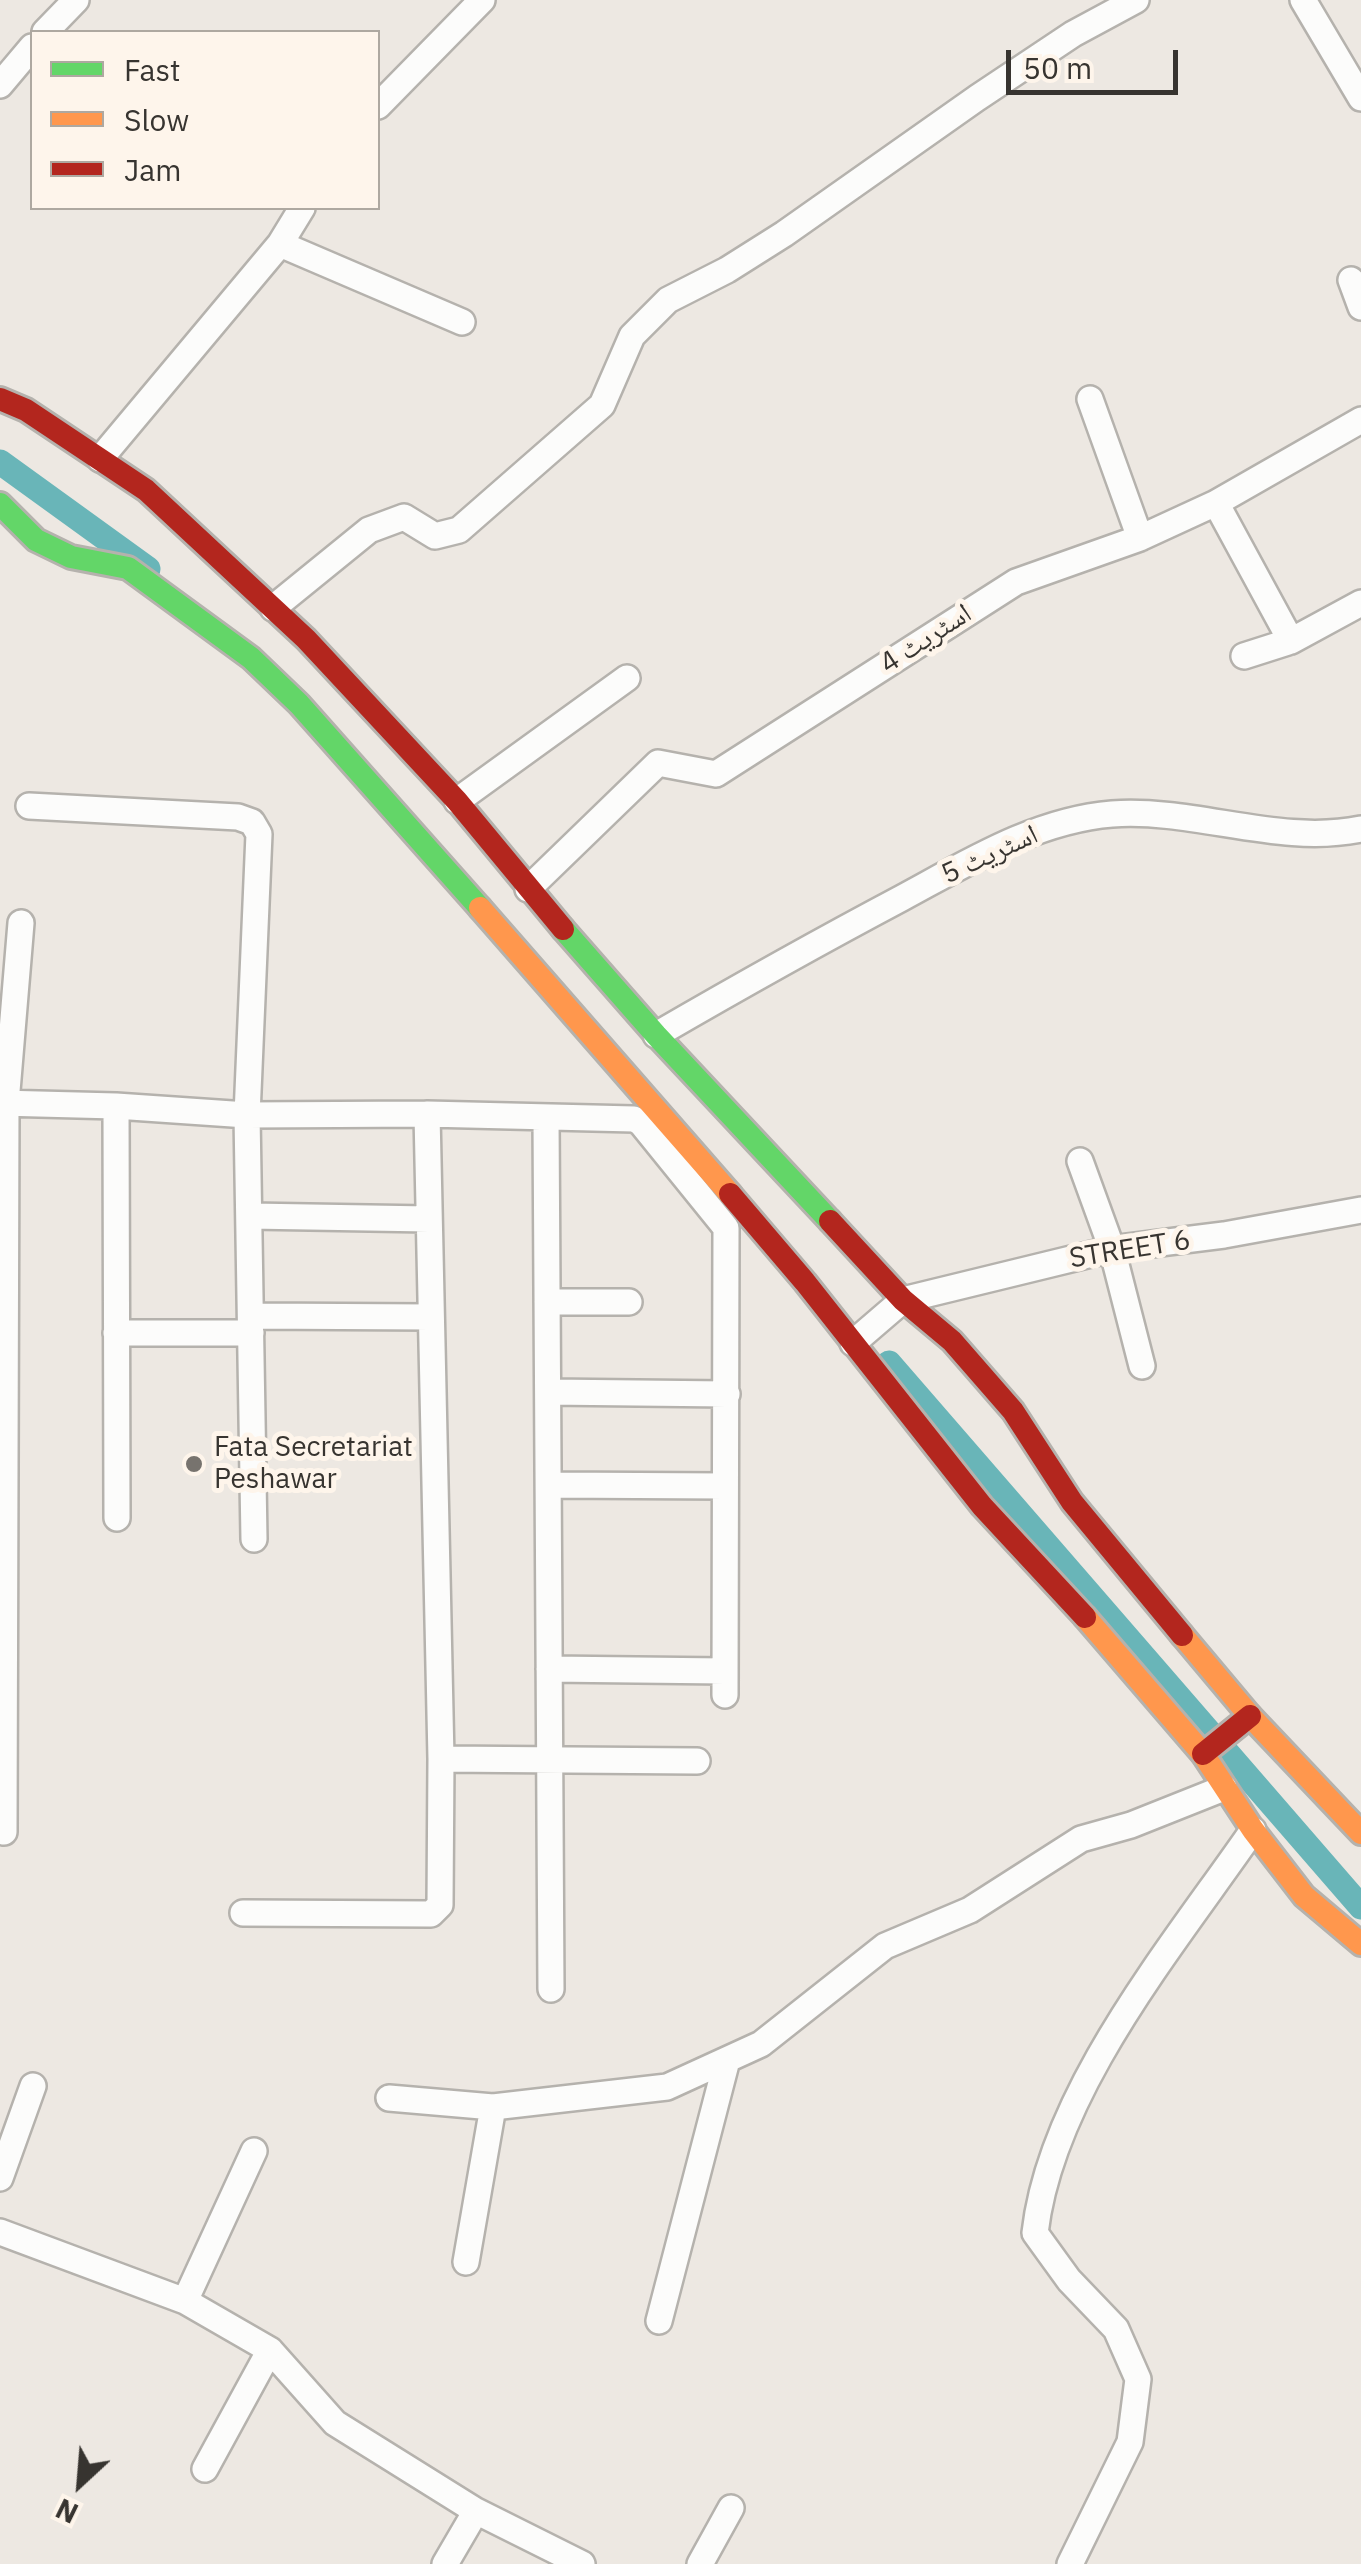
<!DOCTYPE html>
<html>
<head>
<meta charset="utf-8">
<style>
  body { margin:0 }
  #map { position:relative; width:1361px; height:2564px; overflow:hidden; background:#ede8e2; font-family:"IBM Plex Sans",sans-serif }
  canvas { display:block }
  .legend { position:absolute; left:30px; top:30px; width:350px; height:180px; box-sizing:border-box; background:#fef5eb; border:2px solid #aea8a0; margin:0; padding:12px 18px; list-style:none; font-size:30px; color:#373430 }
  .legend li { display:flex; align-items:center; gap:20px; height:50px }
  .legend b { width:50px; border:2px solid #aea8a0 }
  .north { position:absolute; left:30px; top:2434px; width:100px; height:100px; -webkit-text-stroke:8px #fef5eb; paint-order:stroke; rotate:206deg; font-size:28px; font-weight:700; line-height:40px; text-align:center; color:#373430 }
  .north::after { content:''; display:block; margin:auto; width:35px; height:45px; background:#373430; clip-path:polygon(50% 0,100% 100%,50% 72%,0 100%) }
  .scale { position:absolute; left:1006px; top:50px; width:172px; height:45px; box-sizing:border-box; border:5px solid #373430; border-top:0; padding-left:12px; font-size:30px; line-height:35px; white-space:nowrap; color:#373430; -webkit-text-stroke:8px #fef5eb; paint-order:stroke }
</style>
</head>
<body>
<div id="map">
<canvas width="1361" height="2564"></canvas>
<ul class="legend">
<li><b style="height:12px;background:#63d668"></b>Fast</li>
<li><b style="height:12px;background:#ff974d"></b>Slow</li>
<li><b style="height:12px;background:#b3261e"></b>Jam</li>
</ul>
<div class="north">N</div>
<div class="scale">50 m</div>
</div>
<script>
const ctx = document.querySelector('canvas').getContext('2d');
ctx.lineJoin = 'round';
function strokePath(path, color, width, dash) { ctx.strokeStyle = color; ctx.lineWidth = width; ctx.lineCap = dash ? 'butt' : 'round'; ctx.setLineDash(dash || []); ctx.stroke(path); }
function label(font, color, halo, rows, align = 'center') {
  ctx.font = font + ' "IBM Plex Sans","Noto Naskh Arabic",sans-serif'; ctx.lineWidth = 10; ctx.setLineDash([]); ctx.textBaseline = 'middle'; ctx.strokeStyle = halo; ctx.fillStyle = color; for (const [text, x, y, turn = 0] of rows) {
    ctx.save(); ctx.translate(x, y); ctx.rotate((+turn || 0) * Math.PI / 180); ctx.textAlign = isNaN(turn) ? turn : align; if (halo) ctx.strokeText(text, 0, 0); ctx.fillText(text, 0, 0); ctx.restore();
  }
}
const canal = new Path2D(`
  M0 462 148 569
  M889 1363 1361 1907`);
const street = new Path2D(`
  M1303 0 1361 98
  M45 32 76 0
  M0 85 32 47
  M378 106 482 0
  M280 244 462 322
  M1351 280 1361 307
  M1090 399 1140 538
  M100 459 280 244 302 208
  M1216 503 1291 641
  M273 608 369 530 404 517 435 536 459 530 602 405 632 336 668 300 727 270 784 234 977 98 1073 34 1136 0
  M1244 656 1291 641 1361 603
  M457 801 627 678
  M29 806 238 817 252 822 259 834 247 1115 254 1539
  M528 889 658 763 716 774 1016 582 1140 538 1216 503 1361 420
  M656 1035C737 988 819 942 902 898 967 863 1036 820 1112 814 1196 808 1279 846 1361 829
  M0 1103 116 1106 247 1115 427 1114 634 1119 641 1123 726 1228 725 1695
  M116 1106 117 1518
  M546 1117 551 1989
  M1080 1161 1112 1249 1142 1366
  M250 1216 429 1219
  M547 1302H629
  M251 1316 431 1317
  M116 1333H251
  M853 1343 903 1300 1112 1249 1224 1235 1361 1210
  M548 1392 727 1394
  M549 1485 725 1486
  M549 1669 725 1671
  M441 1759 697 1761
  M4 1832 6 1103 21 923
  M243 1913 431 1914 440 1905 441 1759 427 1114
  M389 2098 493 2107 667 2087 761 2044 885 1946 970 1910 1081 1839 1131 1825 1224 1788
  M0 2178 33 2086
  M0 2232 185 2301 270 2350 335 2423 476 2511 582 2564
  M466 2262 493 2107
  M185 2301 254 2151
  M659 2321 727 2060
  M205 2469 270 2350
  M445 2564 476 2511
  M700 2564 731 2508
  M1070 2564 1130 2442 1138 2379 1116 2329 1069 2280 1035 2233C1051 2091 1173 1946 1253 1830`);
const fast = new Path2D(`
  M0 504 36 540 71 557 128 568 251 658 299 704 480 908
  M563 929 656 1035 830 1221`);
const slow = new Path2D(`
  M480 908 730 1194
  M1085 1617 1203 1754 1253 1830 1304 1896 1361 1944
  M1182 1635 1250 1716 1361 1833`);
const jam = new Path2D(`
  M0 399 26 410 146 490 306 639 457 801 563 929
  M730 1194 805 1282 982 1506 1085 1617
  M830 1221 903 1300 952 1341 1013 1411 1072 1502 1182 1635
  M1203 1754 1250 1716`);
const markers = [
  [194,1464,10,"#77736e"]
];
const streetNames = [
  ["اسٹریٹ 4",926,639,-33],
  ["اسٹریٹ 5",990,855,-25],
  ["STREET 6",1130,1250,-9]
];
const poiNames = [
  ["Fata Secretariat",214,1448],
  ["Peshawar",214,1480]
];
strokePath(canal, '#69b5b8', 25);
strokePath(street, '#b5b2ad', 30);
strokePath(fast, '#b5b2ad', 28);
strokePath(slow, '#b5b2ad', 28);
strokePath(jam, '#b5b2ad', 28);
strokePath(street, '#fcfcfb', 25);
strokePath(fast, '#63d668', 22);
strokePath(slow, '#ff974d', 22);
strokePath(jam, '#b3261e', 22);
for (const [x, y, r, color] of markers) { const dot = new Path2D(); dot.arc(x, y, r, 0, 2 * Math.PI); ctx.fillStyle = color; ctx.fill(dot); strokePath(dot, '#fef5eb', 4); }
label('28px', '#373430', '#fef5eb', streetNames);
label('28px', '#373430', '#fef5eb', poiNames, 'left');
</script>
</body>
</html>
